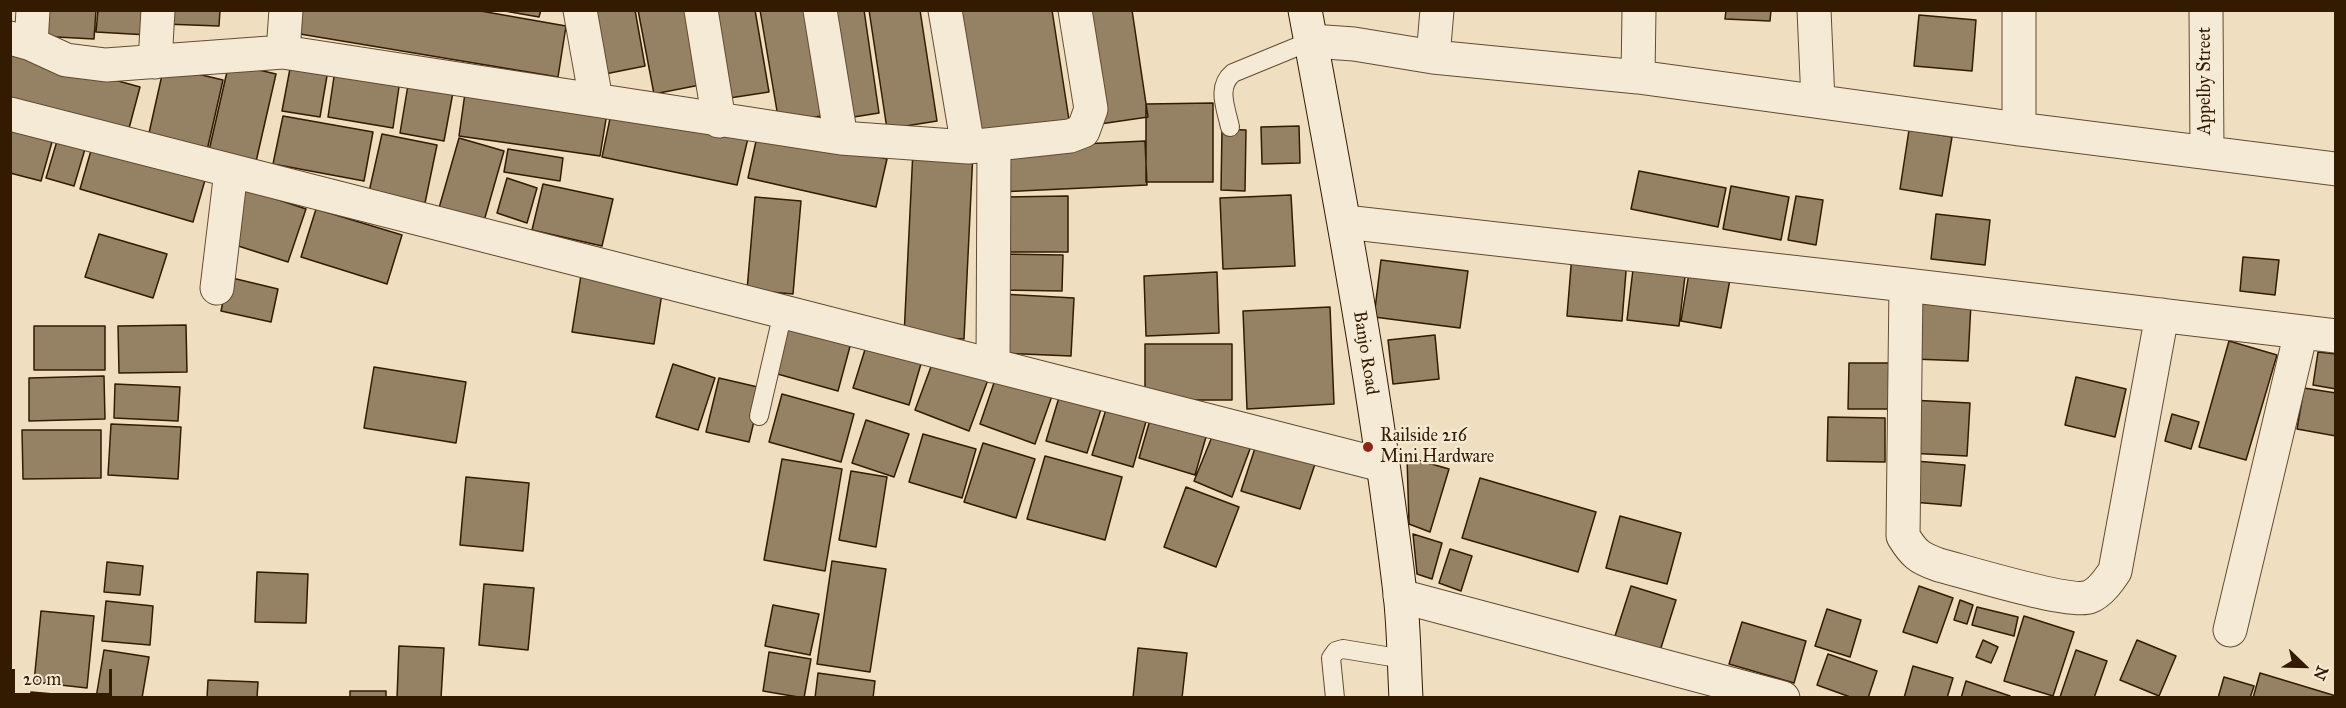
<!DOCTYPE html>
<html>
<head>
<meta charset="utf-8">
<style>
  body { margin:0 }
  #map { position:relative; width:2346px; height:708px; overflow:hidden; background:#efdfc0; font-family:"IM FELL Great Primer",serif }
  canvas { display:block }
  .frame { position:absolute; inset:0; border:12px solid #331b01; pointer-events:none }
  .north { position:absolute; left:2274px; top:636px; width:60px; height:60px; -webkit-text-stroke:4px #f5ead6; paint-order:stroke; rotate:113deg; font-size:16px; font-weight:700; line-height:24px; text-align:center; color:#331b01 }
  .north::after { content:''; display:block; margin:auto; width:21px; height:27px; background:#331b01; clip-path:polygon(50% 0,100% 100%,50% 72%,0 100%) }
  .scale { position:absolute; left:12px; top:669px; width:100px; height:27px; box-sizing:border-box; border:3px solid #331b01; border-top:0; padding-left:8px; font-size:18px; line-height:21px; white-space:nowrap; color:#331b01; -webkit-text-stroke:4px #f5ead6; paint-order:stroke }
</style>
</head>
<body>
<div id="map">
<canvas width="2346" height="708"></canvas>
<div class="frame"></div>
<div class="north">N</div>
<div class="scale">20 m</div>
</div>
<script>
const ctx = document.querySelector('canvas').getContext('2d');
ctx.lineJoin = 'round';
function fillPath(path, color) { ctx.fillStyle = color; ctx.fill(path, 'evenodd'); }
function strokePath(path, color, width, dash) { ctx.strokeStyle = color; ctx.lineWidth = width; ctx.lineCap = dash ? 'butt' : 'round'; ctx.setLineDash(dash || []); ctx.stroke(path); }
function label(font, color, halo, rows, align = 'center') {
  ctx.font = font + ' "IM FELL Great Primer",serif'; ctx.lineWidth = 4.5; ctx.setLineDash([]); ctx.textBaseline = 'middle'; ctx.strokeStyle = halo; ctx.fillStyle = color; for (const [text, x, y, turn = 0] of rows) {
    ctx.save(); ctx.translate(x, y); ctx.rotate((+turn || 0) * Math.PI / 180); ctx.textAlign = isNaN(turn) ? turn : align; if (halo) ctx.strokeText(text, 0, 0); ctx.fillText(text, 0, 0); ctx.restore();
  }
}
const building = new Path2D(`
  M39 10H96L94 39 38 36Z
  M98 10H150L148 35 96 32Z
  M165 10H220L219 26 164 24Z
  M298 10H475L566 26 558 77 294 33Z
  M499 10H541L539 17Z
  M588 10H635L645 66 600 75Z
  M638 10H691L705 84 654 94Z
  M708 10H755L769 92 723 99Z
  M760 10H810L827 115 779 123Z
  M825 10H864L879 113 841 119Z
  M869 10H920L937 121 887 129Z
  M953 10H1052L1069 120 972 135Z
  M1083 10H1132L1148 117 1100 124Z
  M1726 10H1771L1770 21 1725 19Z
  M1919 15 1976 20 1972 71 1914 66Z
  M10 51 140 87 128 132 10 99Z
  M292 58 329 64 320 117 282 111Z
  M229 63 276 74 255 166 208 155Z
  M164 66 223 80 206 155 147 142Z
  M335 70 400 80 393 128 328 117Z
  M409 79 454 87 444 141 400 133Z
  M466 86 608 107 600 156 459 136Z
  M1213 103V182H1146V104Z
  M612 109 748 138 737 185 602 157Z
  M283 116 373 132 364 181 273 164Z
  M1299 126 1300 163 1262 164 1261 127Z
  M1222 129 1246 130 1245 191 1221 190Z
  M10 130 52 142 41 181 10 173Z
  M1909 130 1952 137 1942 196 1900 189Z
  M758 132 887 159 876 207 748 178Z
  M382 134 437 145 425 203 369 192Z
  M459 138 504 151 484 221 439 208Z
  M57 141 85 149 74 186 46 178Z
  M1145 141 1147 185 999 192 997 148Z
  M92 147 205 180 193 222 80 189Z
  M508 149 563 158 560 181 504 172Z
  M913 150 973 152 964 339 904 336Z
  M1639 171 1726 188 1718 227 1631 209Z
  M507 178 537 188 527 223 497 213Z
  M543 184 613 199 602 246 532 230Z
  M1731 186 1789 197 1781 240 1723 229Z
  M246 189 306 209 288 262 229 243Z
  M1291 195 1295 266 1223 269 1220 198Z
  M1068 196V252H1005L1004 197Z
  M1796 196 1823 200 1816 245 1788 240Z
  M755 197 801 201 793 294 747 290Z
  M316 209 402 235 387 284 301 257Z
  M1936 214 1990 220 1985 265 1931 259Z
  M99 234 167 254 153 298 85 277Z
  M1001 254 1063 255 1062 291 1000 290Z
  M1572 254 1627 259 1622 321 1567 316Z
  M2243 257 2279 260 2275 295 2240 291Z
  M1381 260 1468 271 1460 328 1374 317Z
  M1634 261 1686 268 1679 326 1627 320Z
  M1690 267 1731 274 1721 328 1681 321Z
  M1217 272 1219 333 1146 336 1144 276Z
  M581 275 663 287 654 344 572 332Z
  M228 277 278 289 271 322 221 311Z
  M1001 294 1074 298 1071 356 999 353Z
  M1915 300 1971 303 1968 361 1913 359Z
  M1330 307 1334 404 1247 409 1243 311Z
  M788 322 852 339 838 391 774 373Z
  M186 325 187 372 119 373 118 326Z
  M34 326H105V370H34Z
  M1435 335 1439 379 1393 384 1388 340Z
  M868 340 923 357 909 405 853 388Z
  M2229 341 2277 355 2246 460 2199 447Z
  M1145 344H1232V400H1145Z
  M2318 352 2336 354V389L2313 385Z
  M935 356 989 377 969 431 915 410Z
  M1849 363H1897V409H1848Z
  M673 364 715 378 698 430 656 417Z
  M374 367 466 382 456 443 364 428Z
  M997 374 1053 393 1035 444 980 424Z
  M104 376 105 419 29 421V378Z
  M2076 377 2126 389 2115 437 2065 425Z
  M719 378 762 388 749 442 706 432Z
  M115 384 180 387 178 421 114 418Z
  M2304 388 2336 393V436L2297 429Z
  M782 394 854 414 841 462 769 442Z
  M1060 394 1102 406 1087 453 1046 441Z
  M1910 400 1970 403 1967 456 1907 453Z
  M1107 406 1147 418 1133 467 1092 455Z
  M1152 413 1208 430 1195 475 1139 458Z
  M2172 414 2199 422 2191 449 2165 441Z
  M1828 417 1885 418V462L1827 461Z
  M866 420 909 434 894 477 852 463Z
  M111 424 181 427 178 479 108 475Z
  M1216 427 1253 441 1232 497 1194 481Z
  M22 430H101V478L23 479Z
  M923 434 976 449 962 498 909 482Z
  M983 443 1035 459 1016 518 964 502Z
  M1256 445 1315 464 1300 509 1241 491Z
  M1045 456 1122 477 1105 540 1027 519Z
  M1407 457 1449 469 1430 532 1409 524Z
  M782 459 842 469 825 571 764 560Z
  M1915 461 1965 465 1961 506 1912 502Z
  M851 471 887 477 876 547 839 540Z
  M466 477 529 483 523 551 460 545Z
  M1480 478 1596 512 1578 572 1462 538Z
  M1186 487 1239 507 1216 567 1164 547Z
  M1620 516 1681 533 1667 584 1606 568Z
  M1413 534 1442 543 1432 579 1417 574Z
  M1450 549 1472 556 1461 591 1439 583Z
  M832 561 886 569 870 672 817 664Z
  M107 562 143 566 140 595 104 592Z
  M257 572 308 574 306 623 255 622Z
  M484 584 534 588 528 650 479 645Z
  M1631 586 1676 600 1660 651 1615 636Z
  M1919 586 1953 598 1937 643 1903 632Z
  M1960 600 1973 605 1967 624 1954 620Z
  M106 601 153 606 150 645 102 641Z
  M773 605 819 614 810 655 765 646Z
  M1977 607 2018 617 2014 636 1972 625Z
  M1827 609 1861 620 1850 657 1815 646Z
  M41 611 94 616 87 688 34 682Z
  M2024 616 2074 632 2053 696 2004 681Z
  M1742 622 1806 641 1794 683 1729 664Z
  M1983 640 1998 647 1991 663 1976 657Z
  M2137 640 2176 656 2159 696 2120 680Z
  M399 646 444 648 441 698H397Z
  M1138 648 1187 653 1182 698H1133Z
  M104 650 149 657 142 698H96Z
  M2076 650 2107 661 2094 698 2060 697Z
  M769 652 811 659 804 698 763 691Z
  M1828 654 1877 671 1868 698H1853L1817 685Z
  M1913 666 1953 678 1947 698H1904Z
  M818 673 875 681 873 698H815Z
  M2260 673 2336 696V698H2253Z
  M2224 677 2254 686 2250 698H2218Z
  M208 680 258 682 257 698H207Z
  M1966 681 2010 696 2009 698H1961Z
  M350 691H386V698H350Z
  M31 692 88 697 30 698Z`);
const lane = new Path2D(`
  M1230 127C1226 108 1216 87 1233 73L1311 41
  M759 416 783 312
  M1335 698 1331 658 1336 651 1343 649 1404 659`);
const street = new Path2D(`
  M580 10 596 100
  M701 10 719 121
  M820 10 841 138
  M945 10 968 147
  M1814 10 1818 101
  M2206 10 2207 152
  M10 38 31 44 66 60 106 65 283 52 841 138 968 147 1070 136 1083 131 1091 109 1075 10
  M1311 41 1354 44 1433 57 1638 77 2019 129 2336 169
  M31 44 33 10
  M283 52 286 10
  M1433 57 1437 10
  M155 62 158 10
  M1638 77 1639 10
  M10 114 1382 465
  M2019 129V10
  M1345 222 1906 285 2336 336
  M1906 285 1903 536C1914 554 1919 558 1939 565 1966 572 2069 604 2089 597 2100 593 2109 580 2115 571L2162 315
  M217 288 231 171
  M993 366 994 145
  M1400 596 1783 698
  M2230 630 2301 332`);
const secondary = new Path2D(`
  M1305 10C1341 204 1377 398 1400 593 1404 628 1404 663 1406 698`);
const markers = [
  [1368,447,6,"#8f2418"]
];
const streetNames = [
  ["Appelby Street",2206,81,-90],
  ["Banjo Road",1365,353,81]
];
const poiNames = [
  ["Railside 216",1380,437],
  ["Mini Hardware",1380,458]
];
fillPath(building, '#958164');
strokePath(building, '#331b01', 1.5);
strokePath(lane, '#624c31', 20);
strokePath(street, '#624c31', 35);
strokePath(secondary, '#331b01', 35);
strokePath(lane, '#f5ead6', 18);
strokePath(street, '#f5ead6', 33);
strokePath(secondary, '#f5ead6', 33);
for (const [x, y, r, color] of markers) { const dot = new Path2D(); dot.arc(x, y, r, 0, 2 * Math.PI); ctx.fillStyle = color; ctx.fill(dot); strokePath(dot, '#f5ead6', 2); }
label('18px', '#331b01', '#f5ead6', streetNames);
label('18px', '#331b01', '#f5ead6', poiNames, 'left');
</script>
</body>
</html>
